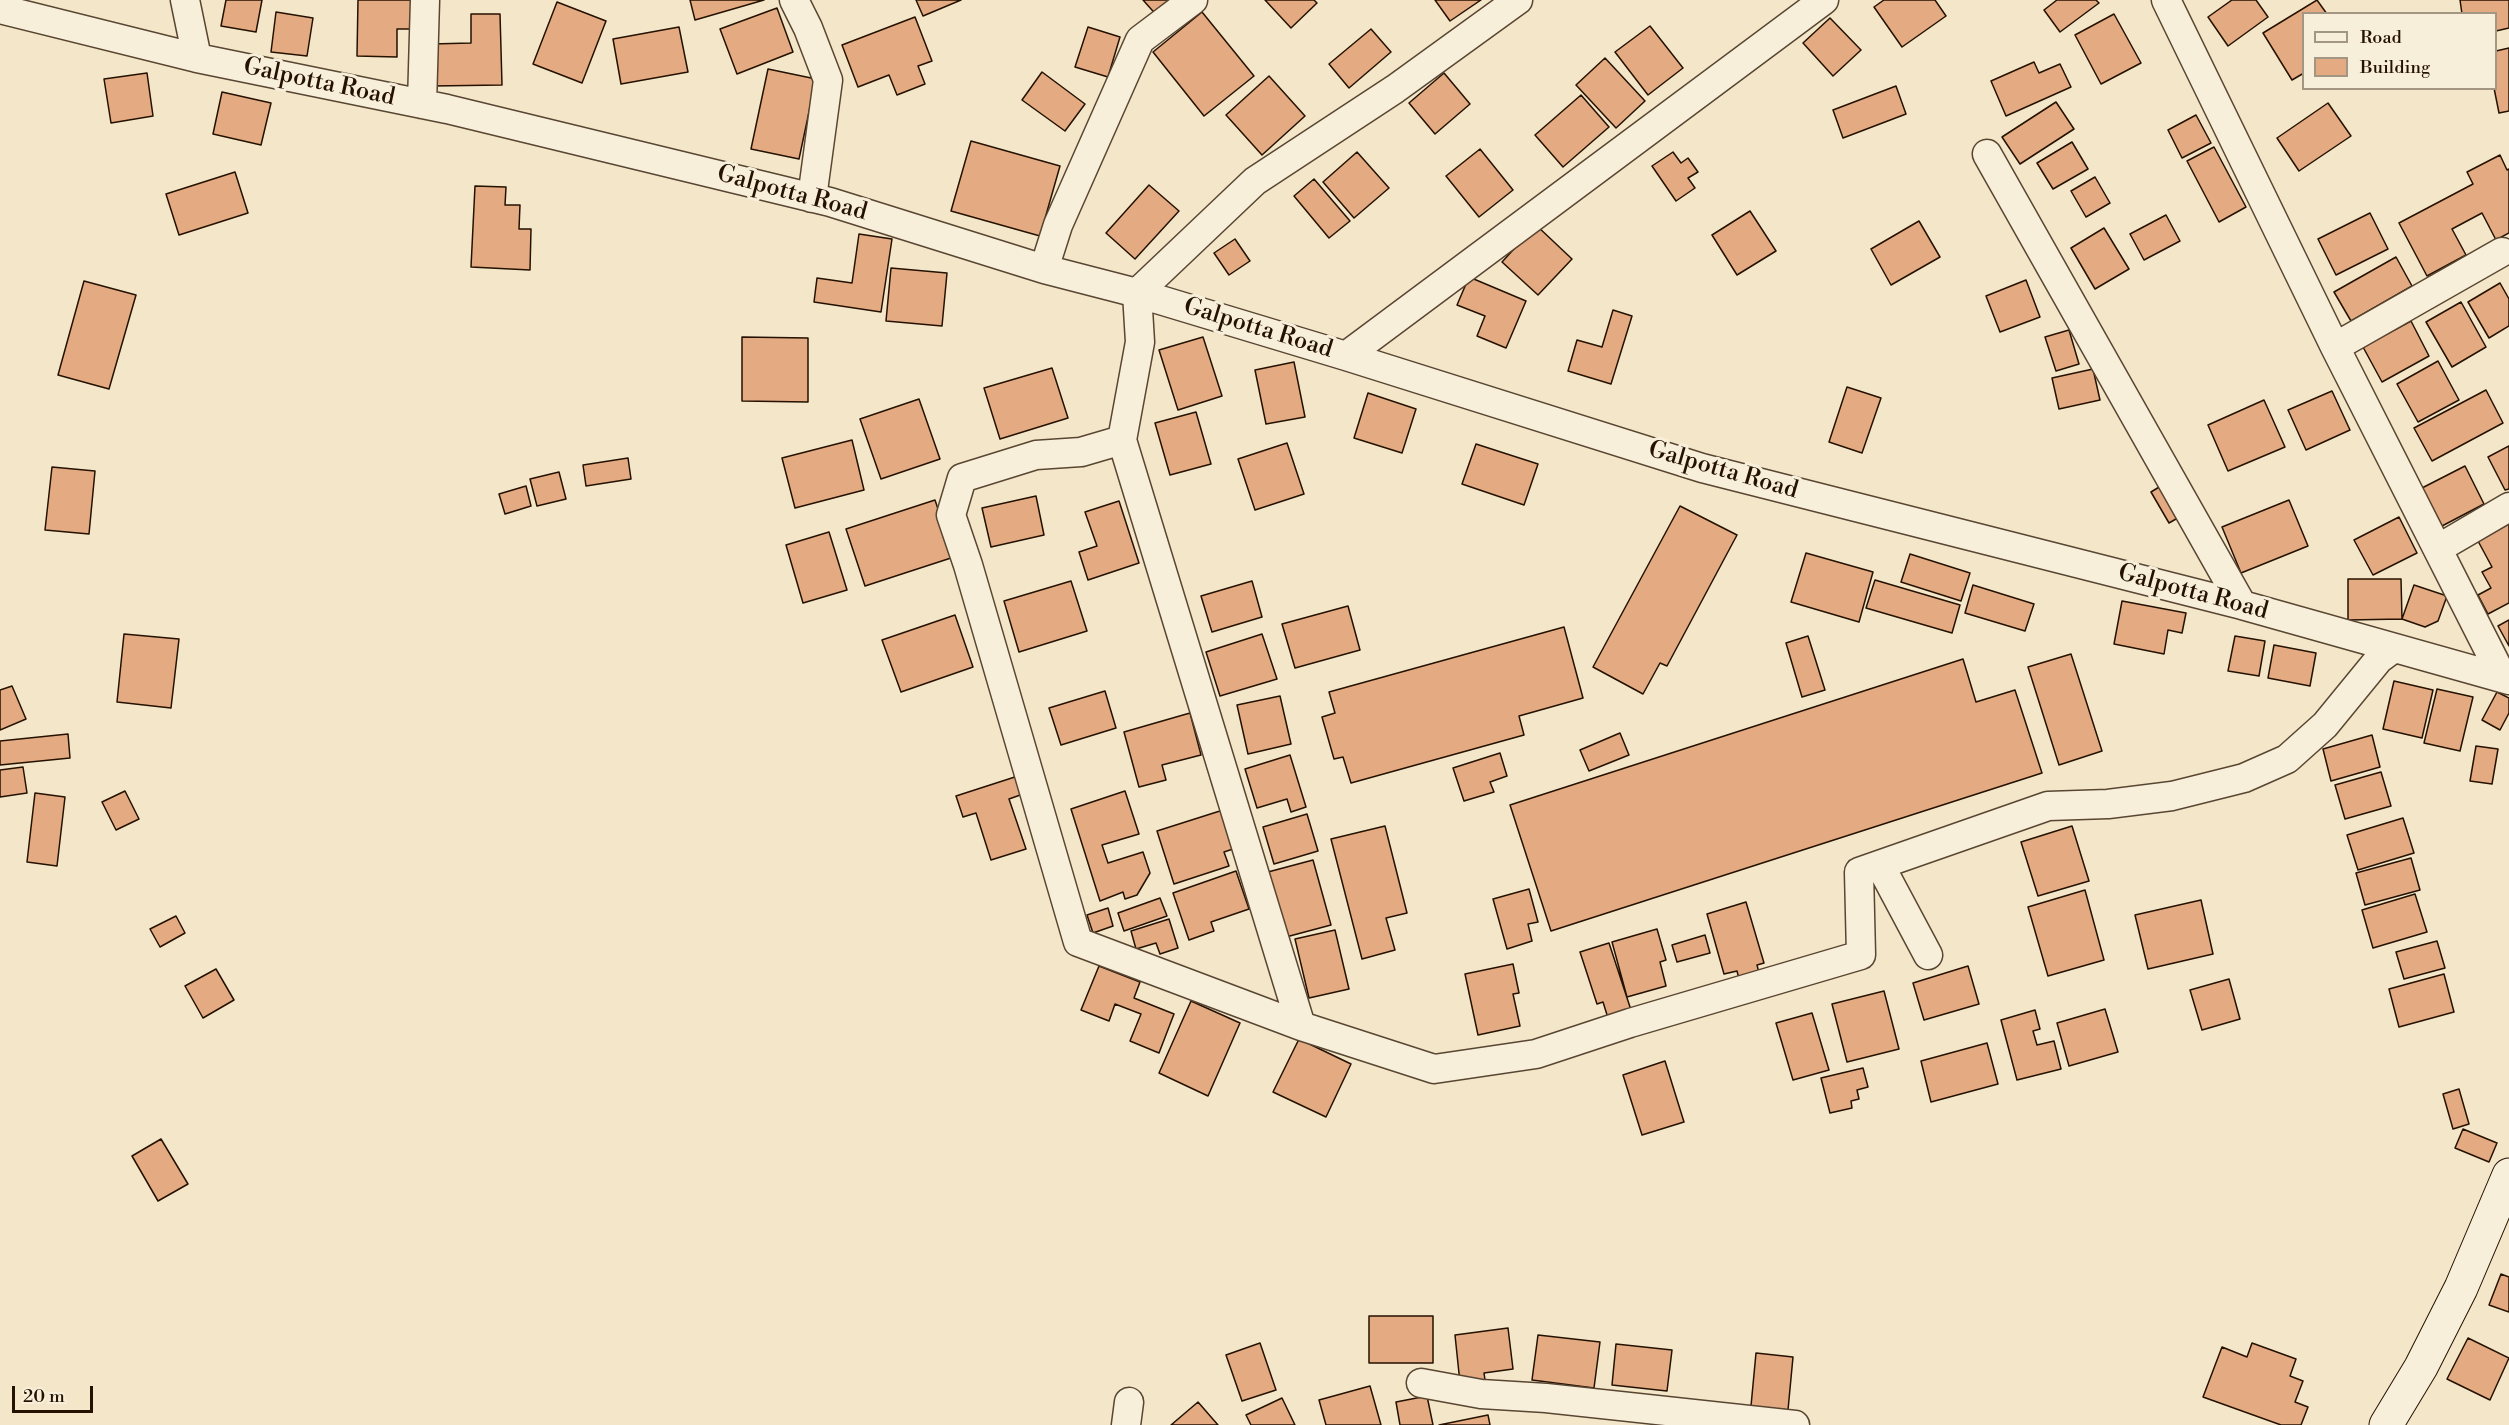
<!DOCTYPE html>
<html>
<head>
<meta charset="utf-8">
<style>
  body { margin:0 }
  #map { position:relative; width:2509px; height:1425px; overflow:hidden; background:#f4e6c8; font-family:"Libre Bodoni",serif }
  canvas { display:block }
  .legend { position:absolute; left:2302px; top:12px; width:195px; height:78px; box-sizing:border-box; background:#f8efdb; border:2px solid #a39683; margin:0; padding:8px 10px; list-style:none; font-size:18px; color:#241100 }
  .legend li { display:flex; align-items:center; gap:12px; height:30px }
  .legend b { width:30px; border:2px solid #a39683 }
  .scale { position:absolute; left:12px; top:1386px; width:81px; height:27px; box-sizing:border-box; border:3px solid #241100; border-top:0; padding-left:8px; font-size:18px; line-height:21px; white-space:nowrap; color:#241100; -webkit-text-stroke:4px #f8efdb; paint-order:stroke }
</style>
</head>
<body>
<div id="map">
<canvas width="2509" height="1425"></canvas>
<ul class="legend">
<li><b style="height:8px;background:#f8efdb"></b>Road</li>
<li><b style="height:16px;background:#e4ab83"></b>Building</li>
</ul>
<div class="scale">20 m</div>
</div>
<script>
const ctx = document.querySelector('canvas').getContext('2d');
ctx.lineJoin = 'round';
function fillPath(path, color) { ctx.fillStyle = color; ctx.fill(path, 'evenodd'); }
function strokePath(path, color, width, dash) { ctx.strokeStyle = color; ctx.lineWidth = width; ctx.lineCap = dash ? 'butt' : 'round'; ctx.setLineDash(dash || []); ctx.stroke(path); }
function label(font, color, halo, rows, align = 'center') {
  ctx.font = font + ' "Libre Bodoni",serif'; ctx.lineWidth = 6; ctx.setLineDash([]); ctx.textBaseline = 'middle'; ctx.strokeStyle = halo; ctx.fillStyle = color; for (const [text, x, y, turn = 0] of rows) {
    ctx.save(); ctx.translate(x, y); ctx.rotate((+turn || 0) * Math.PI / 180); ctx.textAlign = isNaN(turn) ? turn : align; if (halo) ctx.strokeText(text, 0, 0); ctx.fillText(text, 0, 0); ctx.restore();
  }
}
const building = new Path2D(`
  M226 0H262L256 32 221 26Z
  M358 0H414V29H397V57L357 56Z
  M690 0H764L695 20Z
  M916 0H961L923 16Z
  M1143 0H1180L1160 19Z
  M1265 0H1314L1317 3 1291 28Z
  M1435 0H1481L1450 21Z
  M1884 0H1935L1946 16 1902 47 1874 7Z
  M2057 0H2096L2099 3 2060 32 2044 10Z
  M2232 0H2256L2268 17 2228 46 2208 17Z
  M2317 0 2327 14H2304V73L2292 80 2263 33Z
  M2460 0H2509V28L2496 31V14H2462Z
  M557 2 606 21 582 83 533 64Z
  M777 8 793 52 737 74 720 29Z
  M276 12 313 18 307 56 271 52Z
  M1202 12 1254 76 1204 116 1153 52Z
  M471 14H500L502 85 432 86 431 44 471 43Z
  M2114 14 2141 63 2101 84 2075 35Z
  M915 17 932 61 918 66 925 84 897 95 889 75 858 87 842 45Z
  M1830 18 1861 50 1833 76 1803 43Z
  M1650 26 1683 68 1648 95 1615 52Z
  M679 27 688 72 621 84 613 39Z
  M1088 27 1120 37 1108 77 1075 67Z
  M1371 29 1391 52 1349 88 1329 64Z
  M2509 48V111L2499 113 2494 88 2496 51Z
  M1605 58 1645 101 1616 128 1576 85Z
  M2034 62 2039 73 2060 64 2071 87 2006 116 1991 81Z
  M768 69 816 79 799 159 751 149Z
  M1042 72 1085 104 1065 131 1022 100Z
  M147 73 153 116 111 123 104 79Z
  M1444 73 1470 104 1435 134 1409 103Z
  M1269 76 1305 116 1262 155 1226 115Z
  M1896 86 1906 114 1843 138 1833 110Z
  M222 92 271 103 261 145 213 134Z
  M1581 95 1609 127 1563 167 1535 135Z
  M2056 102 2074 129 2020 164 2002 137Z
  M2328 103 2351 136 2299 171 2277 138Z
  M2196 115 2211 143 2182 158 2168 130Z
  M971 141 1060 166 1040 236 951 211Z
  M2072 142 2088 169 2053 189 2037 163Z
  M2214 147 2246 207 2219 222 2187 161Z
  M1480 149 1513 190 1479 217 1446 176Z
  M1357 152 1389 188 1354 218 1323 182Z
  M1673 152 1681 163 1688 158 1698 172 1688 178 1695 188 1676 201 1652 166Z
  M2500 155 2507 170 2509 169V233L2496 240 2482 213 2452 229 2466 255 2427 276 2399 223 2473 184 2467 172Z
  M235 172 248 213 179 235 166 194Z
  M2095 177 2110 203 2086 217 2071 191Z
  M1314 179 1350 221 1329 238 1294 196Z
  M1149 185 1179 211 1135 259 1106 233Z
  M475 186 506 187 505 205H520L519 229H531L530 270 471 267Z
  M1750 211 1776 251 1737 275 1712 235Z
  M2370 213 2388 249 2336 275 2318 239Z
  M2166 215 2180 241 2144 260 2130 234Z
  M1919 221 1940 257 1891 285 1871 249Z
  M1536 225 1572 259 1538 295 1502 262Z
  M2104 228 2129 269 2095 289 2071 248Z
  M859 234 892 239 881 312 814 302 817 278 852 283Z
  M1235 239 1250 261 1229 275 1214 253Z
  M2396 257 2412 286 2351 321 2334 292Z
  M891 268 947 273 942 326 886 321Z
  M1469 277 1526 301 1506 348 1477 336 1485 316 1457 305Z
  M2026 280 2040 317 2000 332 1986 296Z
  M84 281 136 295 109 389 58 375Z
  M2500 283 2509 299V326L2489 338 2468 302Z
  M2461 302 2486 347 2452 367 2426 322Z
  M1613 310 1632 316 1611 384 1568 371 1577 340 1602 347Z
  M2411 321 2429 356 2382 382 2363 347Z
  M2069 330 2079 364 2056 371 2045 337Z
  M742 337 808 338V402L742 401Z
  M1203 337 1222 396 1178 410 1159 350Z
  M2438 361 2459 400 2418 422 2397 384Z
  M1294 362 1305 417 1266 424 1255 370Z
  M1052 368 1068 418 1000 439 984 388Z
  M2093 369 2100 400 2059 409 2052 378Z
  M1847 387 1881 398 1862 453 1829 442Z
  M2486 390 2503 423 2432 461 2414 428Z
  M2332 391 2350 430 2306 450 2288 410Z
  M1368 393 1416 409 1402 453 1354 438Z
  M919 399 940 459 881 479 860 419Z
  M2264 400 2285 447 2228 471 2208 425Z
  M1196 412 1211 464 1170 475 1155 423Z
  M852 440 864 490 795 508 782 458Z
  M1287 443 1304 494 1255 510 1238 459Z
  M1476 444 1538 464 1524 505 1462 484Z
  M2509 446V489L2505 490 2488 457Z
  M628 458 631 479 586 486 583 465Z
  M2465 466 2484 504 2442 526 2422 488Z
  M52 467 95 471 89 534 45 530Z
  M559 472 566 499 537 506 530 479Z
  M2164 484 2183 515 2169 523 2151 492Z
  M526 486 531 506 505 514 499 494Z
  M1036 496 1044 535 991 547 982 508Z
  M935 500 954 557 865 586 846 529Z
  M2289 500 2308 546 2241 573 2222 527Z
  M1119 501 1139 563 1088 580 1079 552 1097 546 1085 512Z
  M1680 506 1737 535 1667 666 1660 663 1643 694 1593 667Z
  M2399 517 2417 553 2373 575 2354 540Z
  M2509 524V603L2488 614 2478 595 2491 588 2482 572 2492 567 2478 541Z
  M829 532 847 590 803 603 786 545Z
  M1806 553 1873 572 1859 622 1791 602Z
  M1910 554 1970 573 1961 601 1901 582Z
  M2348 579H2401L2402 619 2348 620Z
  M1875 580 1960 605 1952 633 1866 608Z
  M1071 581 1087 631 1019 652 1004 601Z
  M1252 581 1262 617 1212 632 1201 596Z
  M1973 585 2034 604 2025 631 1965 613Z
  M2414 585 2447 596 2438 621 2425 627 2402 619Z
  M2122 601 2186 613 2182 633 2168 630 2164 654 2114 644Z
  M1348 606 1360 650 1295 668 1282 624Z
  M955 615 973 667 901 692 882 640Z
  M2509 620V646L2498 626Z
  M1564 627 1583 698 1519 716 1524 735 1351 783 1343 757 1334 759 1322 717 1335 713 1329 692Z
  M124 634 179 639 171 708 117 702Z
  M1262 634 1277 679 1220 696 1206 652Z
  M1808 636 1825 690 1802 697 1786 643Z
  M2235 636 2265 641 2259 676 2228 671Z
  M2274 645 2316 653 2310 686 2268 678Z
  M2071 654 2102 751 2059 765 2028 667Z
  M1963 659 1976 702 2015 690 2042 773 1551 931 1510 805Z
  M2394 681 2433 690 2422 738 2383 729Z
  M12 686 26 719 0 730V690Z
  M2437 689 2473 697 2460 751 2424 743Z
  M1105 691 1116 728 1061 745 1049 708Z
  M2497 692 2509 698V713L2500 730 2482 720Z
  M1280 696 1291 744 1248 754 1237 705Z
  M1190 713 1201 755 1162 765 1166 780 1139 787 1124 732Z
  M1620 733 1629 755 1589 771 1580 750Z
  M68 734 70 758 0 765V741Z
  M2372 735 2380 767 2331 781 2323 749Z
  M2476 746 2498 749 2492 784 2470 781Z
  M1500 753 1507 776 1490 782 1494 792 1464 801 1453 768Z
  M1290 755 1306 807 1291 812 1287 799 1257 808 1245 769Z
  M23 767 27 793 0 797V770Z
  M2381 772 2391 806 2345 819 2335 785Z
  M1021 775 1026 793 1009 799 1026 849 991 860 976 813 963 817 956 796Z
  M125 791 139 819 116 830 102 802Z
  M1125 791 1139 834 1102 845 1108 863 1143 852 1150 873 1137 895 1125 899 1123 892 1100 901 1071 809Z
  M35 793 65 797 57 866 27 862Z
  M1223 810 1236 848 1224 852 1229 866 1174 884 1157 831Z
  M1307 814 1318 851 1274 864 1263 827Z
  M2403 818 2414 853 2358 870 2347 835Z
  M1385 826 1407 913 1386 918 1395 950 1362 959 1331 839Z
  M2072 826 2089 881 2038 896 2021 842Z
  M2411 858 2420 890 2365 905 2356 873Z
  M1313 860 1331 925 1286 937 1268 872Z
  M1236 871 1249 909 1211 922 1214 931 1189 940 1173 893Z
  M1529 889 1538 922 1528 924 1532 941 1507 949 1493 899Z
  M2085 890 2104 960 2048 976 2028 907Z
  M2415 894 2427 932 2373 948 2362 910Z
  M1160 898 1167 916 1124 931 1118 913Z
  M2201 900 2213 954 2148 969 2135 915Z
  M1746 902 1764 963 1757 965 1759 973 1739 979 1737 971 1724 974 1707 914Z
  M1108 908 1113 926 1093 933 1087 915Z
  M176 916 185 933 160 947 150 929Z
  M1169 919 1178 948 1160 954 1156 943 1136 949 1131 931Z
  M1657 929 1666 960 1660 962 1666 986 1627 997 1612 942Z
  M1335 930 1349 989 1309 998 1295 939Z
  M1705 935 1710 953 1677 962 1672 945Z
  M2437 941 2445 968 2404 979 2396 952Z
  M1609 943 1631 1010 1608 1018 1603 1002 1597 1004 1580 952Z
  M1513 964 1519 993 1513 994 1520 1026 1478 1035 1465 974Z
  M1099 966 1140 982 1134 998 1174 1014 1159 1053 1130 1041 1141 1014 1115 1004 1109 1021 1081 1010Z
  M1968 966 1979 1004 1924 1020 1913 983Z
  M216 969 234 1000 203 1018 185 986Z
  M2444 974 2454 1012 2399 1027 2389 989Z
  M2229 979 2240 1019 2202 1030 2190 990Z
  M1884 991 1899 1049 1847 1062 1832 1004Z
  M1191 1001 1240 1023 1208 1096 1159 1073Z
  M2105 1009 2118 1052 2069 1066 2057 1023Z
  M2035 1010 2040 1029 2033 1031 2037 1045 2054 1041 2061 1069 2017 1080 2001 1020Z
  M1812 1013 1829 1070 1793 1080 1776 1023Z
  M1299 1039 1351 1064 1326 1117 1273 1092Z
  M1987 1043 1998 1084 1931 1102 1921 1061Z
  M1665 1061 1684 1122 1642 1135 1623 1075Z
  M1863 1068 1868 1087 1857 1090 1859 1099 1851 1101 1852 1108 1830 1113 1821 1078Z
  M2459 1089 2469 1124 2453 1129 2443 1094Z
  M2463 1129 2497 1143 2489 1162 2455 1148Z
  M161 1139 188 1184 158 1201 132 1156Z
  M2501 1274 2509 1277V1312L2489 1305Z
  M1369 1316H1433V1363H1369Z
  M1508 1328 1513 1369 1484 1373 1485 1380 1460 1383 1455 1335Z
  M1538 1335 1600 1342 1594 1388 1532 1380Z
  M2468 1338 2509 1358 2490 1400 2447 1379Z
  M1260 1343 1276 1390 1242 1401 1226 1355Z
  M2252 1343 2296 1359 2290 1376 2303 1381 2295 1402 2308 1407 2301 1425H2281L2203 1397 2222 1347 2247 1357Z
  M1616 1344 1672 1350 1667 1391 1612 1385Z
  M1756 1353 1793 1357 1788 1410 1751 1406Z
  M1370 1386 1381 1425H1326L1319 1400Z
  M1427 1396 1433 1425H1400L1396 1402Z
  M1282 1398 1295 1425H1251L1246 1415Z
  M1198 1402 1218 1425H1171Z
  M1488 1415 1490 1425H1439Z`);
const street = new Path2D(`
  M185 0 197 58
  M794 0 808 28 828 80 812 198
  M2166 0 2335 347 2503 678
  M0 9 197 58 447 109 830 202 1044 269 1137 293 1346 356 1702 468 2242 605 2509 680
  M422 104 425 0
  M1987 154 2242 605
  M1044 269 1058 225 1140 40 1193 0
  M2335 347 2502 252
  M1346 356 1824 0
  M1122 440 1301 1026 1078 942 968 565 951 515 962 478 1036 455 1081 452 1122 440 1140 342 1137 293 1255 181 1395 89 1518 0
  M2439 548 2509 507
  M1880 865 1928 955
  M1301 1026 1434 1069 1536 1054 1630 1023 1861 955 1859 872 2048 806 2108 804 2172 796 2244 778 2287 759 2325 725 2379 659 2394 648
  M1421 1383 1481 1394 1546 1398 1795 1425
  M1126 1425 1129 1402`);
const secondary = new Path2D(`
  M2386 1425 2421 1367 2461 1288 2509 1175`);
const streetNames = [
  ["Galpotta Road",319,83,12],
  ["Galpotta Road",792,194,15],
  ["Galpotta Road",1258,329,17],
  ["Galpotta Road",1723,471,16],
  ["Galpotta Road",2193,593,15]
];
fillPath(building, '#e4ab83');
strokePath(building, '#241100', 1.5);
strokePath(street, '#584632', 31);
strokePath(secondary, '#241100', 35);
strokePath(street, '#f8efdb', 28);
strokePath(secondary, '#f8efdb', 33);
label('24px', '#241100', '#f8efdb', streetNames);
</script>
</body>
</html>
